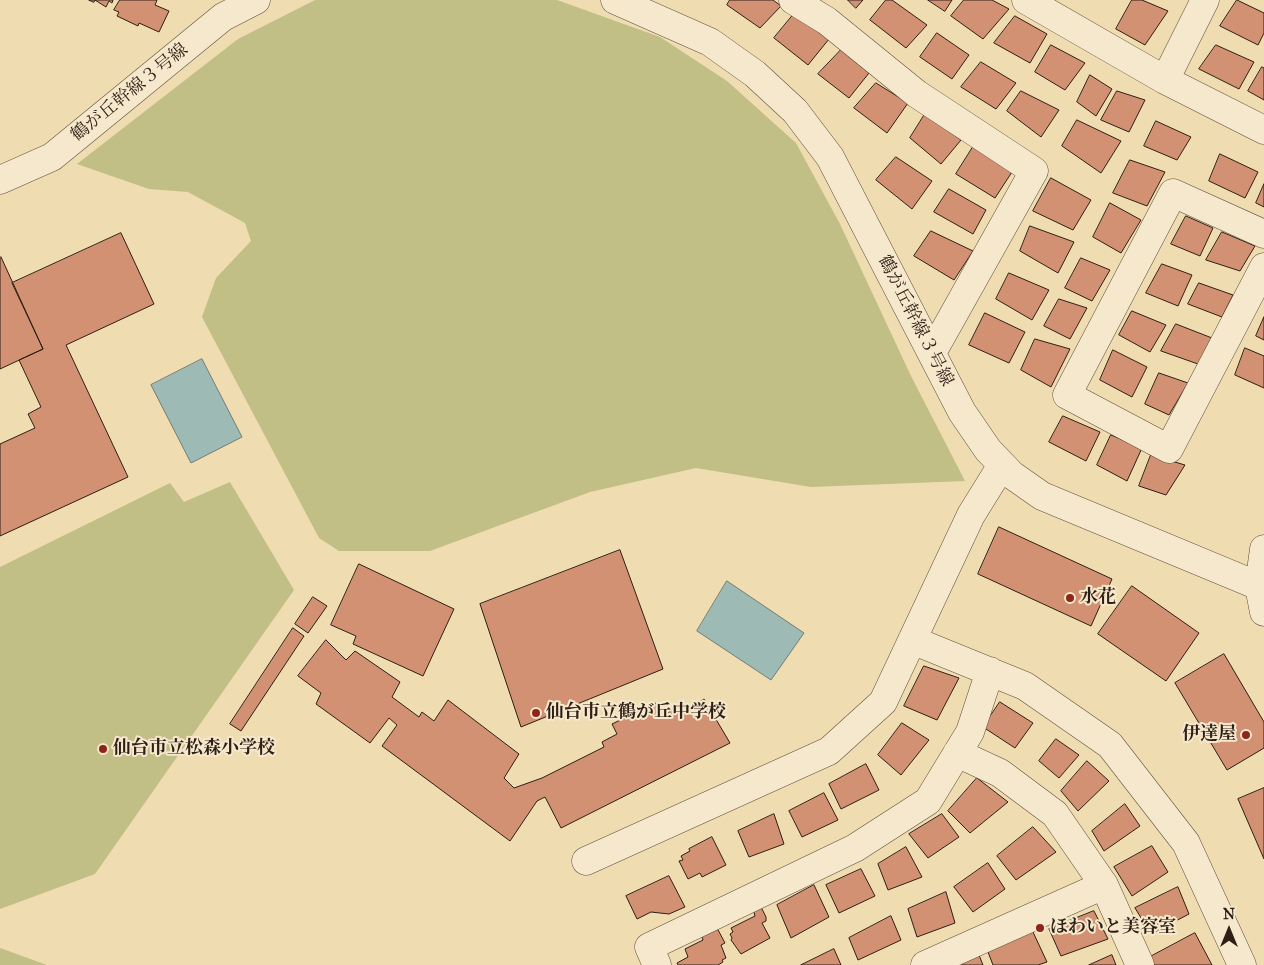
<!DOCTYPE html>
<html>
<head>
<meta charset="utf-8">
<style>
  body { margin:0 }
  #map { position:relative; width:1264px; height:965px; overflow:hidden; background:#f0dcb1; font-family:"IM FELL Great Primer",serif }
  canvas { display:block }
  .north { position:absolute; left:1204px; top:905px; width:50px; height:50px; -webkit-text-stroke:4px #f5e8cc; paint-order:stroke; rotate:0deg; font-size:14px; font-weight:700; line-height:20px; text-align:center; color:#2f1e15 }
  .north::after { content:''; display:block; margin:auto; width:18px; height:22px; background:#2f1e15; clip-path:polygon(50% 0,100% 100%,50% 72%,0 100%) }
</style>
</head>
<body>
<div id="map">
<canvas width="1264" height="965"></canvas>
<div class="north">N</div>
</div>
<script>
const ctx = document.querySelector('canvas').getContext('2d');
ctx.lineJoin = 'round';
function fillPath(path, color) { ctx.fillStyle = color; ctx.fill(path, 'evenodd'); }
function strokePath(path, color, width, dash) { ctx.strokeStyle = color; ctx.lineWidth = width; ctx.lineCap = dash ? 'butt' : 'round'; ctx.setLineDash(dash || []); ctx.stroke(path); }
function label(font, color, halo, rows, align = 'center') {
  ctx.font = font + ' "IM FELL Great Primer","Noto Serif JP",serif'; ctx.lineWidth = 4; ctx.setLineDash([]); ctx.textBaseline = 'middle'; ctx.strokeStyle = halo; ctx.fillStyle = color; for (const [text, x, y, turn = 0] of rows) {
    ctx.save(); ctx.translate(x, y); ctx.rotate((+turn || 0) * Math.PI / 180); ctx.textAlign = isNaN(turn) ? turn : align; if (halo) ctx.strokeText(text, 0, 0); ctx.fillText(text, 0, 0); ctx.restore();
  }
}
const green = new Path2D(`
  M315 0H557L660 37 727 81 796 143 840 224 911 376 965 481 811 487 696 468 590 492 430 551H339L319 538 202 317 216 278 251 241 245 223 188 192 149 189 77 164 238 39Z
  M230 482 294 590 95 874 0 909V567L170 483 184 502Z
  M0 948 47 965H0Z`);
const water = new Path2D(`
  M202 359 242 437 191 463 151 385Z
  M727 581 804 633 771 680 697 631Z`);
const building = new Path2D(`
  M89 0H113L112 3 109 1 106 7 95 0 94 2Z
  M120 0H157L155 5 169 11 159 32 139 23 138 26 117 16 119 12 114 10Z
  M730 0H773L781 6 760 28 727 5Z
  M848 0H863L856 8Z
  M886 0H892L927 25 906 48 870 20Z
  M928 0H952L945 11Z
  M964 0H992L1009 9 983 39 951 16Z
  M1132 0H1142L1168 11 1145 45 1116 29Z
  M1237 0 1264 13V33L1258 45 1220 26Z
  M793 15 829 39 808 65 774 38Z
  M1015 16 1047 34 1030 63 994 43Z
  M937 33 969 55 952 79 920 57Z
  M1051 45 1085 63 1065 90 1035 72Z
  M1216 45 1254 62 1239 89 1199 69Z
  M841 50 869 73 849 98 818 74Z
  M981 62 1016 83 996 109 961 87Z
  M1262 67 1264 68V100L1248 91Z
  M1090 75 1112 89 1096 116 1077 102Z
  M876 83 908 103 887 133 854 108Z
  M1021 91 1059 110 1041 137 1007 111Z
  M1117 91 1145 100 1129 132 1101 120Z
  M925 114 961 140 941 164 910 138Z
  M1077 120 1121 141 1101 173 1062 146Z
  M1156 121 1191 137 1177 160 1144 146Z
  M973 147 1012 172 995 198 956 174Z
  M1220 154 1258 172 1245 198 1209 181Z
  M896 157 932 181 912 209 876 180Z
  M1130 160 1165 172 1147 206 1113 193Z
  M1051 178 1091 200 1073 230 1033 211Z
  M1264 184V207L1256 203Z
  M949 189 986 210 973 234 934 212Z
  M1110 203 1141 220 1121 253 1093 237Z
  M1186 216 1213 228 1200 256 1171 244Z
  M1030 226 1074 242 1058 273 1020 251Z
  M931 231 973 251 954 280 914 256Z
  M1222 232 1255 246 1240 271 1206 260Z
  M121 233 154 304 66 345 128 477 0 536V444L35 428 28 414 41 407 19 360 43 349 12 283Z
  M1 257 43 349 0 369V258Z
  M1081 258 1110 270 1092 301 1065 288Z
  M1162 264 1192 275 1178 306 1146 293Z
  M1009 273 1049 290 1032 320 996 299Z
  M1199 283 1233 295 1222 317 1188 304Z
  M1059 299 1087 308 1070 339 1044 326Z
  M1132 311 1166 325 1150 352 1119 335Z
  M985 313 1025 332 1009 363 969 345Z
  M1264 317V340L1256 336Z
  M1176 324 1212 338 1198 364 1161 351Z
  M1035 339 1070 349 1051 387 1021 370Z
  M1245 348 1264 356V388L1235 375Z
  M1113 350 1147 367 1132 397 1100 380Z
  M1159 373 1188 383 1169 415 1145 404Z
  M1063 416 1100 432 1086 461 1049 442Z
  M1111 435 1142 448 1127 481 1097 465Z
  M1151 455 1185 465 1166 495 1139 486Z
  M999 527 1112 579 1091 626 978 574Z
  M620 550 663 669 521 727 480 604Z
  M359 564 454 609 423 676 353 644 356 636 331 625Z
  M1132 586 1199 633 1166 681 1098 634Z
  M313 597 327 606 308 633 295 624Z
  M293 628 304 636 241 731 230 724Z
  M326 640 346 660 355 651 400 682 392 697 419 717 422 712 434 721 448 700 519 754 504 778 514 788 542 778 604 747 602 742 617 734 612 724 656 703 665 715 676 707 681 714 704 699 730 743 561 828 545 797 537 801 510 841 382 746 397 725 389 718 370 743 316 704 321 693 298 676Z
  M1224 654 1264 722V748L1227 770 1175 683Z
  M924 666 959 678 937 720 904 706Z
  M1000 702 1033 723 1015 748 983 727Z
  M902 723 929 740 901 775 878 755Z
  M1056 739 1079 755 1059 778 1039 761Z
  M1087 761 1109 781 1078 811 1061 791Z
  M866 764 879 790 841 809 829 784Z
  M977 778 1008 802 970 833 948 811Z
  M1264 788V859L1238 799Z
  M824 793 838 820 802 837 789 811Z
  M1125 804 1140 826 1104 851 1092 831Z
  M774 814 784 844 749 857 738 831Z
  M942 814 959 837 928 858 909 834Z
  M1033 827 1056 852 1016 880 997 856Z
  M712 837 726 865 702 877 700 873 688 879 679 861 683 860 681 856 690 851 689 849Z
  M1152 846 1168 872 1132 896 1114 867Z
  M906 847 922 877 888 890 878 864Z
  M988 863 1005 889 973 912 954 887Z
  M861 869 875 896 839 913 826 885Z
  M669 876 685 907 669 914 651 912 637 919 626 896Z
  M814 885 829 917 791 938 777 905Z
  M1178 887 1189 914 1151 934 1135 908Z
  M946 892 955 923 917 937 908 909Z
  M760 905 766 917V921L762 923 770 938 741 954 731 940 732 938 730 934 733 932 731 928 755 916 753 909Z
  M1094 911 1108 939 1061 956 1049 929Z
  M891 916 901 940 858 960 849 938Z
  M717 928 725 943 721 945 726 958 722 960 723 962 718 965H678L677 963 688 957 685 949 703 940 702 937Z
  M1033 932 1047 962 1038 965H993L988 952Z
  M1195 933 1212 965H1154L1150 957Z
  M834 949 841 965H801Z
  M979 955 983 965H956Z
  M1112 955 1116 965H1089Z`);
const minor = new Path2D(`
  M615 0 710 42 755 74 795 111 830 157 962 412 988 450 1012 475 1042 496 1259 586
  M793 0 827 21 917 94 1034 171 932 353
  M1026 0 1165 80 1264 130
  M1165 80 1205 0
  M0 180 52 157 223 17 256 0
  M1264 234 1173 193 1067 395 1169 449 1264 267
  M1264 549 1259 586 1264 612
  M912 640 1025 686 1110 745 1186 843 1242 965
  M957 753 1000 773 1055 814 1104 885 1140 965
  M586 861 829 751 883 702 971 515 1002 465
  M657 965 649 947 855 848 928 801 970 732 990 671
  M925 965 1104 885`);
const markers = [
  [1070,598,5,"#8f2418"],
  [536,713,5,"#8f2418"],
  [1246,735,5,"#8f2418"],
  [103,749,5,"#8f2418"],
  [1040,928,5,"#8f2418"]
];
const streetNames = [
  ["鶴が丘幹線３号線",130,93,-39],
  ["鶴が丘幹線３号線",915,321,63]
];
const poiNames = [
  ["水花",1080,598],
  ["仙台市立鶴が丘中学校",546,713],
  ["伊達屋",1236,735,"right"],
  ["仙台市立松森小学校",113,749],
  ["ほわいと美容室",1050,928]
];
fillPath(green, '#c1be86');
fillPath(water, '#9dbab4');
strokePath(water, '#717c74', 1);
fillPath(building, '#d29172');
strokePath(building, '#2f1e15', 1);
strokePath(minor, '#5f4e3c', 29);
strokePath(minor, '#f5e8cc', 28);
for (const [x, y, r, color] of markers) { const dot = new Path2D(); dot.arc(x, y, r, 0, 2 * Math.PI); ctx.fillStyle = color; ctx.fill(dot); strokePath(dot, '#f5e8cc', 2); }
label('18px', '#2f1e15', '#f5e8cc', streetNames);
label('bold 18px', '#2f1e15', '#f5e8cc', poiNames, 'left');
</script>
</body>
</html>
